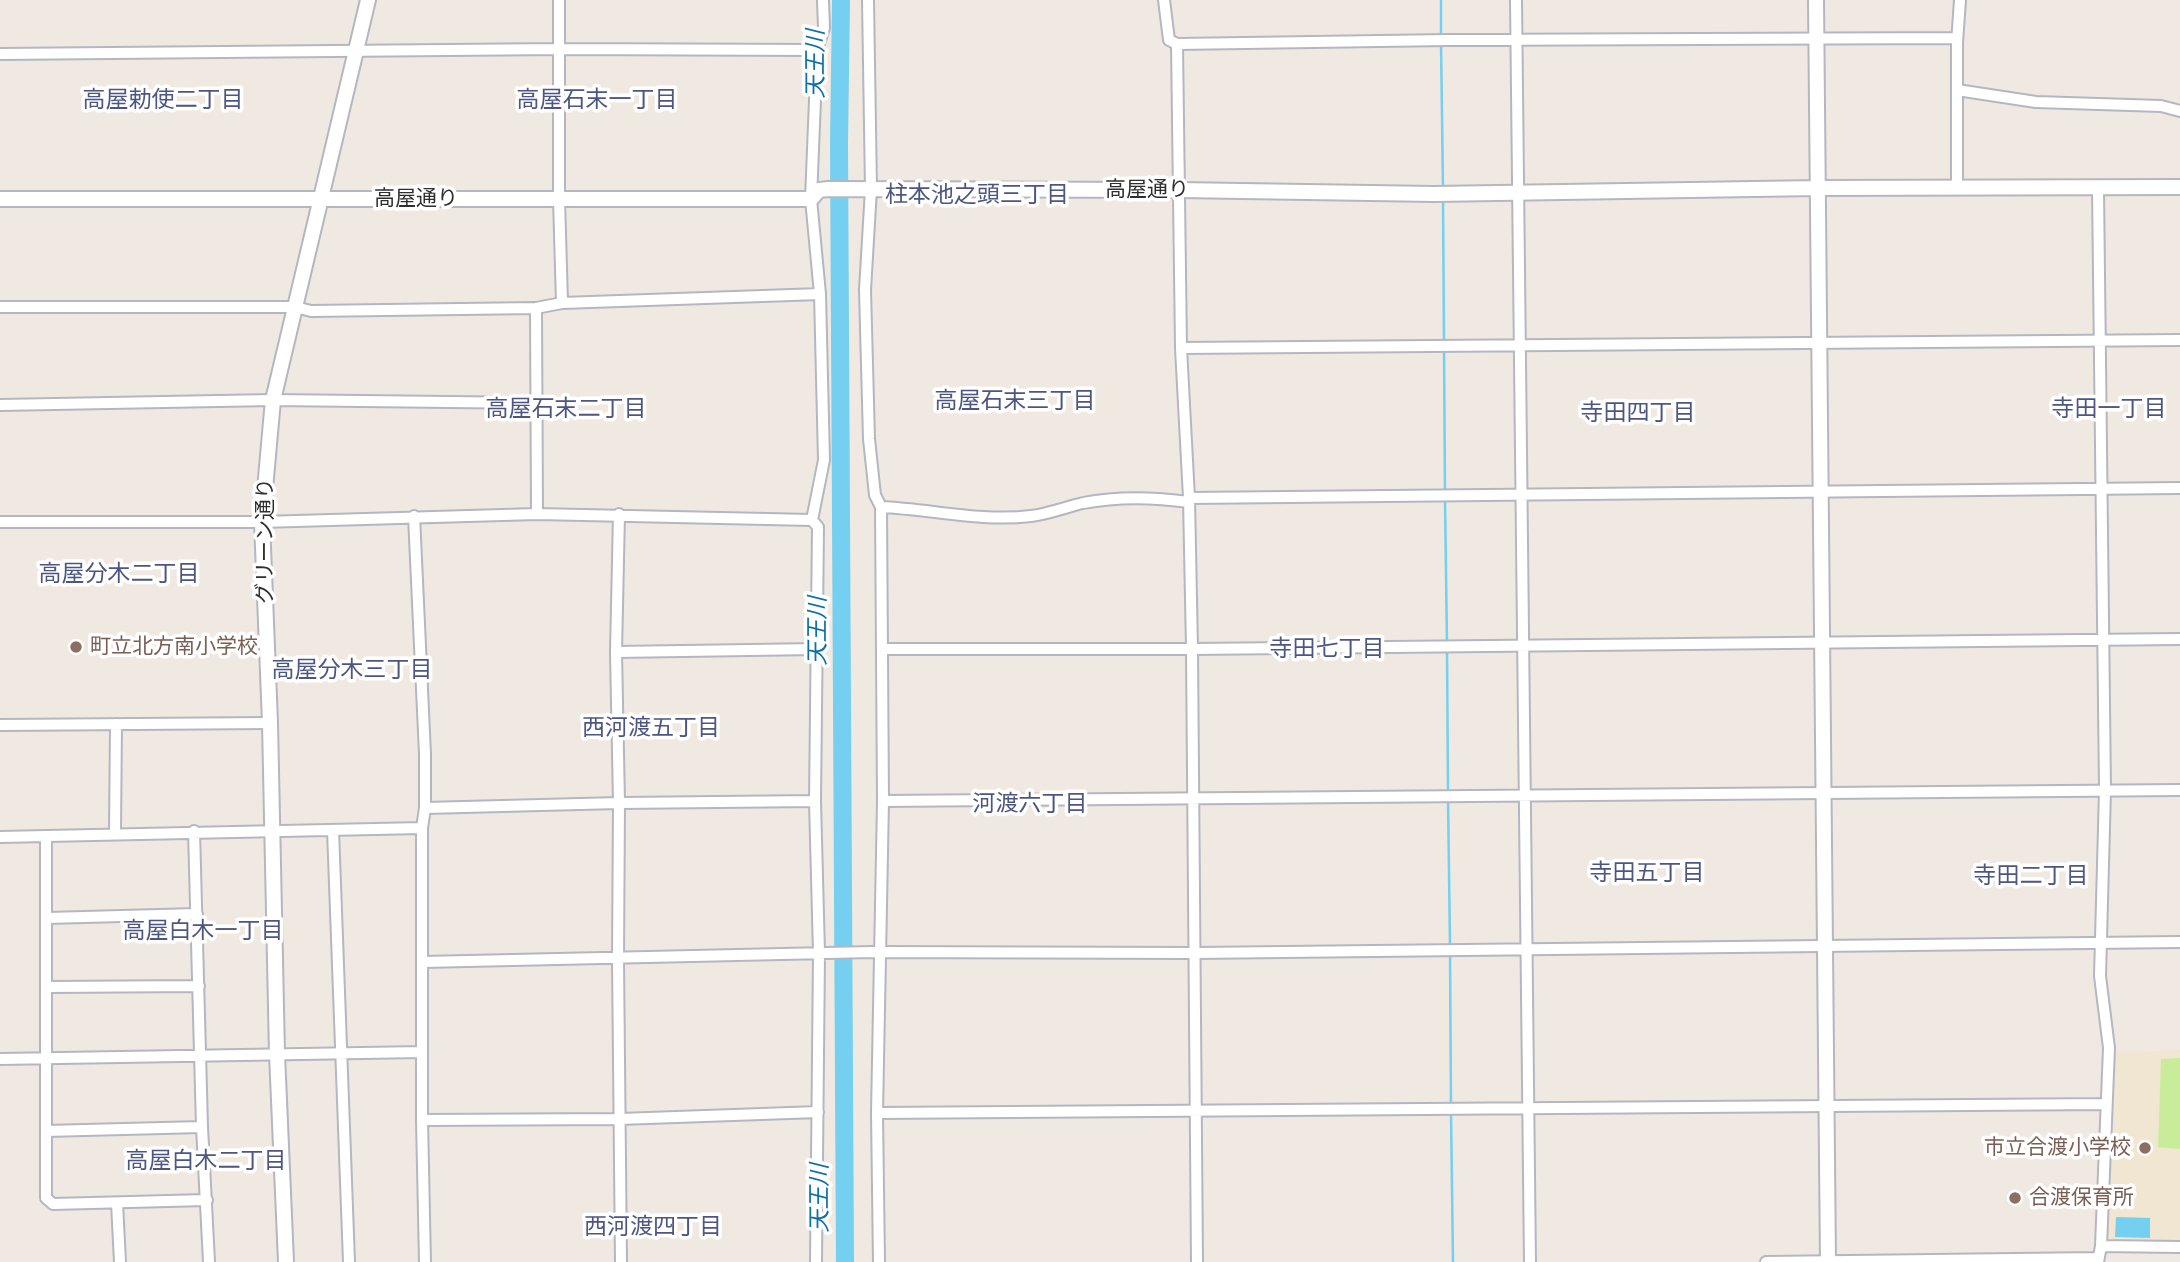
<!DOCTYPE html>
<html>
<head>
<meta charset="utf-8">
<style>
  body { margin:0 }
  canvas { display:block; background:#efe9e1 }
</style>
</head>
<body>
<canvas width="2180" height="1262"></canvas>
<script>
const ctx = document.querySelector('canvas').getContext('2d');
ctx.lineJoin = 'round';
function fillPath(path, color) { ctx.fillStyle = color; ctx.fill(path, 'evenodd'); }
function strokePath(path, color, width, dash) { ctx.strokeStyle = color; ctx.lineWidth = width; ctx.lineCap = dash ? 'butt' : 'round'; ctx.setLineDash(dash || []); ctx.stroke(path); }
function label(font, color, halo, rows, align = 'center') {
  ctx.font = font + ' "Varela Round","Noto Sans JP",sans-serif'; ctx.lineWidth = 7; ctx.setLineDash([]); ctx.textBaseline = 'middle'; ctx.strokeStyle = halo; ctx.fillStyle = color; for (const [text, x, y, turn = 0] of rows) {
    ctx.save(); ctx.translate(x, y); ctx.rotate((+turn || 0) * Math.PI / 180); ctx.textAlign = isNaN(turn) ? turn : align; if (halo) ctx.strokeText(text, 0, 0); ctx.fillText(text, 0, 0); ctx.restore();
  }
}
const education = new Path2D(`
  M2180 1050V1244H2107L2114 1053Z`);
const pitch = new Path2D(`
  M2180 1058V1149L2158 1147 2161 1059Z`);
const water = new Path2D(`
  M2116 1217 2150 1218V1238L2115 1237Z`);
const stream = new Path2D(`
  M1441 0V35
  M1441 42 1443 189
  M1443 199 1444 343
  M1444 350 1445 494
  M1445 500 1447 644
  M1447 651 1448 791
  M1448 798 1450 945
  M1450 952 1451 1106
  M1451 1113 1453 1262`);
const river = new Path2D(`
  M841 0 839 144 845 1262`);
const minor = new Path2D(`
  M559 0V199L562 303
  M868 0 871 189 865 290 869 439 875 495 881 507 883 801 877 1113 879 1262
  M1164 0 1169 40 1177 44 1448 40 1957 38
  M1516 0 1530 1262
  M1177 44 1181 348 1189 498 1192 649 1197 1262
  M0 54 559 49 817 50
  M1957 90 2036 102 2161 106 2180 111
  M1957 189V43L1960 0
  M0 307H295L311 311 536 308 562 303 820 294
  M536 308 537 514
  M1181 348 2180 340
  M0 405 273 400 537 403
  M1189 498 2180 488
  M881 507C930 509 981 522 1031 516 1048 514 1066 507 1083 503 1119 496 1153 497 1189 502
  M619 514 616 652 619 803 618 959 621 1262
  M414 516 425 754V808L422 828V1120L425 1262
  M0 522H262L537 514 812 520
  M882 649H1192L2180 639
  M616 652 817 649
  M0 725 270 723
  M883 801 2180 790
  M425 808 619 803 815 801
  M333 830 349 1262
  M194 831 202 1127 209 1262
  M115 833 116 724
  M46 836V1198L53 1204 207 1200
  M0 837 422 828
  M47 918 197 914
  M423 962 872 952 1195 953 2180 942
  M47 987 199 986
  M0 1059 422 1052
  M877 1113 2106 1104
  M422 1120 620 1119 818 1112
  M46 1131 202 1127
  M117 1203 120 1262
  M2101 1246 2180 1247
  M816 1262 819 953 815 801 818 527 812 520 824 460 820 294 811 199 817 50 824 28 823 0
  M1766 1262 2098 1258
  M2098 1262 2101 1246 2109 1048 2100 976 2105 790 2098 188`);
const tertiary = new Path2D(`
  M1816 0 1828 1262
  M0 199H811L819 190 828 189 1178 190 1434 194 1818 188 2180 187
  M286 1262 277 1054 270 723 262 522 273 400 368 0`);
const markers = [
  [76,647,7,"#8d6e63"],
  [2145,1148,7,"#8d6e63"],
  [2015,1198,7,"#8d6e63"]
];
const streetNames = [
  ["高屋通り",1147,190],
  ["高屋通り",416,199],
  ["グリーン通り",266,541,-90]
];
const educationNames = [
  ["町立北方南小学校",90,647],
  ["市立合渡小学校",2131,1148,"right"],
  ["合渡保育所",2029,1198]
];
const waterNames = [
  ["天王川",817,64,-90],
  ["天王川",819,631,-90],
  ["天王川",821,1198,-90]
];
const neighbourhoodNames = [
  ["高屋勅使二丁目",163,101],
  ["高屋石末一丁目",597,101],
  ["柱本池之頭三丁目",977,196],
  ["高屋石末三丁目",1015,402],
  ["高屋石末二丁目",566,410],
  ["寺田一丁目",2109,410],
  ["寺田四丁目",1638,414],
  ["高屋分木二丁目",119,575],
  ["寺田七丁目",1327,650],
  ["高屋分木三丁目",352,671],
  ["西河渡五丁目",651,729],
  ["河渡六丁目",1030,805],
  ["寺田五丁目",1647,874],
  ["寺田二丁目",2031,877],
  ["高屋白木一丁目",203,932],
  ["高屋白木二丁目",206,1162],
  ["西河渡四丁目",653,1228]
];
fillPath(education, '#f0e6d1');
fillPath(pitch, '#c9ec9a');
fillPath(water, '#75cff0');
strokePath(stream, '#75cff0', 2.5);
strokePath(river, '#75cff0', 18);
strokePath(minor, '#b4b7c1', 14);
strokePath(tertiary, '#b4b7c1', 18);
strokePath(minor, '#fff', 10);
strokePath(tertiary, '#fff', 14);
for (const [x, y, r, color] of markers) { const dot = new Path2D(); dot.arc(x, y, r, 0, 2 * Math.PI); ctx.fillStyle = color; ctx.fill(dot); strokePath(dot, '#fff', 2.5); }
label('21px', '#2e2e2e', '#fff', streetNames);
label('21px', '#785e54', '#fff', educationNames, 'left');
label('italic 23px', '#0d6fa3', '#fff', waterNames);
label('23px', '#4d5680', '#fff', neighbourhoodNames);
</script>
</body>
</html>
